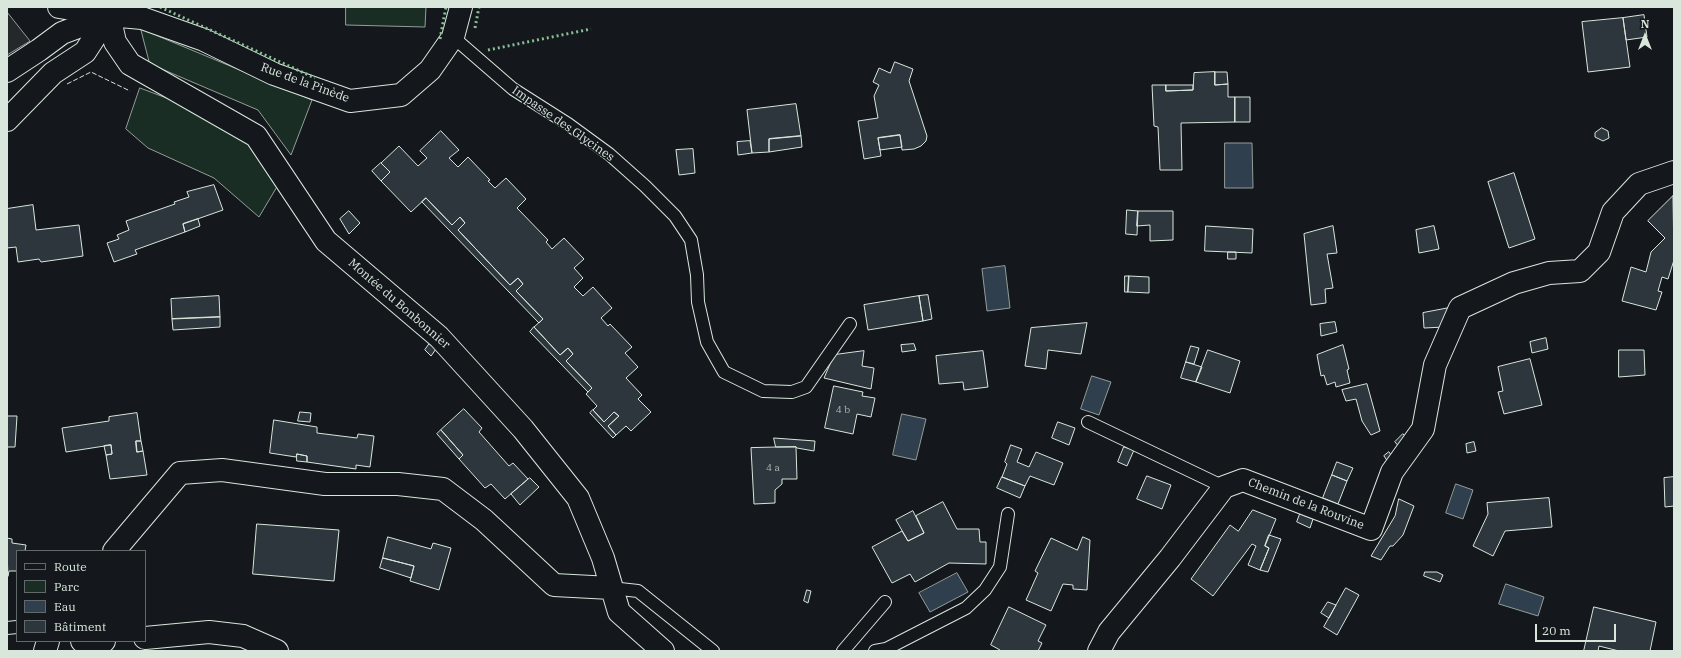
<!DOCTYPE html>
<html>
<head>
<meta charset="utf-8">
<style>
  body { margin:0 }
  #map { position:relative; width:1681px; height:658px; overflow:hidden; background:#14181c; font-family:"IBM Plex Serif",serif }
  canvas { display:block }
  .frame { position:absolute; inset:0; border:8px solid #d8e6dc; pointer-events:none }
  .legend { position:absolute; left:16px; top:550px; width:130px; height:92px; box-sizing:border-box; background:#14181c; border:1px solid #626a69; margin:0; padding:5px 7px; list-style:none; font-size:12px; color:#d8e6dc }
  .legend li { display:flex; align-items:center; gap:8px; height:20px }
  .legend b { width:20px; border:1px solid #626a69 }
  .north { position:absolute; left:1625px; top:16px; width:40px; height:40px; -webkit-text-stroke:3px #14181c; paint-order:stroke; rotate:0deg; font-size:11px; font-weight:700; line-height:16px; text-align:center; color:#d8e6dc }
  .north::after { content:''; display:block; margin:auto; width:14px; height:18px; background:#d8e6dc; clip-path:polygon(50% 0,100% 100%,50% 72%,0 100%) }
  .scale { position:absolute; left:1535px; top:624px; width:81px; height:18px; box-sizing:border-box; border:2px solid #d8e6dc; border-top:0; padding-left:5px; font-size:12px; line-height:14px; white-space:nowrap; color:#d8e6dc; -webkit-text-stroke:3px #14181c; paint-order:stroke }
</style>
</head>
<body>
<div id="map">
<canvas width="1681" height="658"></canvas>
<div class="frame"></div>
<ul class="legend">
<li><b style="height:5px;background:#14181c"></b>Route</li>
<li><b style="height:11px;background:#1a2d24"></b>Parc</li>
<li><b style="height:11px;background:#2f3f4d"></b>Eau</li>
<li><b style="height:11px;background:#2c363c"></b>Bâtiment</li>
</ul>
<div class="north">N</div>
<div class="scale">20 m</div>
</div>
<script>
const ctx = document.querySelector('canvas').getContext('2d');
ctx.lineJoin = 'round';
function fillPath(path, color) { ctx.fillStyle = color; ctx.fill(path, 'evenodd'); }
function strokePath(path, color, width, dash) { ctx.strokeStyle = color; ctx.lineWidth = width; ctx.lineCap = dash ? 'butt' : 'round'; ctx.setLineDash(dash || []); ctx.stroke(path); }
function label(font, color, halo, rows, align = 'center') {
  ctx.font = font + ' "IBM Plex Serif",serif'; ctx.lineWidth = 3; ctx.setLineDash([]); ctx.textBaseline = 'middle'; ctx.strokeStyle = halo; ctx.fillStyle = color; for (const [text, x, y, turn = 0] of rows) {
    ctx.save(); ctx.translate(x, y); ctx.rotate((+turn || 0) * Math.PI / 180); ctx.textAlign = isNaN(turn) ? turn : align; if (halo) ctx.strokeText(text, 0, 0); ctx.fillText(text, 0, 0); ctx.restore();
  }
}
const green = new Path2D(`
  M346 7H426L425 27 346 25Z
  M141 29 312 100 291 155 258 110 150 64Z
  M140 88 185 105 245 139 281 180 259 217 214 178 148 148 126 129Z`);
const parking = new Path2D(`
  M7 12 30 41 7 55Z`);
const water = new Path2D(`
  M1225 143H1252L1253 188H1225Z
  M1005 266 1010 308 987 311 982 269Z
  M1092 376 1111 382 1099 415 1081 409Z
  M902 414 926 419 916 460 893 455Z
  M1456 484 1473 490 1463 519 1446 513Z
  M957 573 968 592 930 612 919 593Z
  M1506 584 1544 597 1538 616 1499 604Z`);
const building = new Path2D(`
  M1644 15 1647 37 1626 40 1623 18Z
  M1623 18 1630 67 1588 72 1582 22Z
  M895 62 913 69 909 81 927 136 926 141 921 146 914 149 902 150 900 135 878 138 881 156 864 159 858 121 878 118 874 96 879 85 873 82 879 68 890 73Z
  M1215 72V85L1228 84V97H1235V122L1181 123 1182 170H1160L1158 127 1154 126 1152 85H1166V91L1193 90 1194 73Z
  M1215 72H1227L1228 84 1215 85Z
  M1166 85H1193V90L1166 91Z
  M1235 97H1250V122H1235Z
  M796 104 801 136 769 139V152L752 153 747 110Z
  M1602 128 1608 131 1609 138 1603 141 1595 137V133Z
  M441 131 459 150 449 158 458 167 468 157 490 180 488 181 495 188 506 178 526 199 517 208 548 240 546 242 552 249 564 238 584 259 574 268 583 278 574 287 583 296 593 287 612 308 601 318 608 326 610 324 632 347 625 353 638 367 626 378 642 395 638 399 651 412 631 431 626 426 616 435 608 426 619 416 614 412 604 422 593 410 597 406 586 394 592 388 566 361 573 354 568 348 560 355 534 327 543 319 516 291 523 284 518 278 510 285 458 230 465 223 460 217 452 225 426 198 411 212 381 181 390 172 381 163 399 146 418 166 427 158 420 151Z
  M900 135 902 147 880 150 878 138Z
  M801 136 802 147 769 152V139Z
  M750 141 752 153 738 155 737 142Z
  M693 149 695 173 679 175 676 150Z
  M381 163 390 172 381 181 372 171Z
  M1514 173 1535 239 1509 248 1488 182Z
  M214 185 223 210 183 224 185 232 135 250 137 254 114 262 107 243 119 239 117 235 129 230 126 221 175 204 174 202 189 197 187 192Z
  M1673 196 1674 260 1668 279 1662 277 1658 291 1662 292 1656 310 1622 301 1631 267 1646 272 1651 252 1665 238 1648 221Z
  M426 198 452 225 460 217 465 223 458 230 510 285 518 278 523 284 516 291 543 319 539 323 422 202Z
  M33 205 36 230 79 225 83 256 41 262 39 259 18 262 16 247 7 248V209Z
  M1127 210 1138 211 1137 235 1126 234Z
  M349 211 360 223 349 234 340 219Z
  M1138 211H1173V240L1150 241V225L1137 226Z
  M198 219 200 226 185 232 183 224Z
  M1206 226 1253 229 1252 253 1205 251Z
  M1333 226 1337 253 1327 254 1333 288 1325 289 1326 303 1311 305 1304 234Z
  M1434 226 1439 249 1419 253 1416 230Z
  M1228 252H1236V259H1228Z
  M1125 276H1129L1128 292H1125Z
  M1129 276 1149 277V293L1128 292Z
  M928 295 932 319 923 321 919 296Z
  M219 296 220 317 172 319 171 299Z
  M919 296 923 321 868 330 864 305Z
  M1449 308 1445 327 1424 328 1423 313Z
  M220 317V327L173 330 172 319Z
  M1335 322 1337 332 1321 336 1320 324Z
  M1087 323 1081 354 1048 350 1046 369 1025 366 1031 328Z
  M534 327 560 355 568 348 573 354 566 361 592 388 588 392 530 332Z
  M1546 338 1548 349 1532 353 1530 342Z
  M430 343 436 349 431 356 425 350Z
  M914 344 916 350 902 352 901 345Z
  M1343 345 1349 369 1347 370 1350 383 1336 387 1335 382 1327 385 1324 375 1321 376 1317 355Z
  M1191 346 1199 348 1194 364 1186 362Z
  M1208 350 1240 361 1230 393 1196 382Z
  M1619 350H1644L1645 375 1619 377Z
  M864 351 862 366 874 368 871 389 824 378 834 355Z
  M983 351 988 387 964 390 963 382 939 384 936 356Z
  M1530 359 1542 405 1504 414 1498 392 1503 391 1498 367Z
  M1186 362 1202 367 1196 382 1181 378Z
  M1367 384 1380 431 1371 435 1362 421 1356 399 1346 401 1342 390Z
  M834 386 863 392 862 396 875 398 871 417 857 414 853 434 825 428Z
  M464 409 482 428 479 432 509 466 513 463 528 479 505 499 491 484 485 488 459 459 463 455 441 430Z
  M593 410 604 422 614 412 619 416 608 426 616 435 613 438 590 413Z
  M300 412 311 413 310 422 298 421Z
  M137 413 141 441H136L137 452 143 451 147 475 110 479 106 455 112 454 111 445 66 452 62 428 109 421V417Z
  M7 416H17L15 447H7Z
  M274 420 317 427V433L357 438 358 434 374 436 370 467 356 465V469L307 462V456L297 454 296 457 270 453Z
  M1058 422 1075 428 1069 445 1052 438Z
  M441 430 463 455 459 459 437 434Z
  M1403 434 1411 442 1402 450 1395 442Z
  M774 438 815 441 814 451 797 448 796 447H776Z
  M136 441H141L143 451 137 452Z
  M1474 442 1476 451 1467 453 1466 444Z
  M111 445 112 454 106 455 104 446Z
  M1011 445 1022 449 1017 462 1029 467 1036 452 1063 463 1054 485 1030 476 1025 486 1002 477 1007 464 1005 462Z
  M796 447 797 479H782V484L775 490V503L754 504 751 448Z
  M1124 447 1134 450 1127 466 1118 462Z
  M1389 452 1393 458 1388 462 1384 456Z
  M297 454 307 456V462L297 461Z
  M1337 462 1353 468 1347 481 1332 475Z
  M1332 475 1347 481 1338 504 1323 498Z
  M1147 476 1171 485 1162 509 1137 499Z
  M1002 477 1025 486 1020 498 997 488Z
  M1674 477V506L1665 507 1664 478Z
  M530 478 539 487 520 505 511 494Z
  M1549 498 1552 527 1505 531 1493 556 1473 546 1488 514 1487 503Z
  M1399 499 1414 506 1403 535 1393 546H1390L1381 560 1371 556 1395 516Z
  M943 502 957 529H979L980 542H986V564L949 563 915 582 910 574 892 583 872 547 902 531 908 541 924 533 916 516Z
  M1253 510 1276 519 1265 546 1269 548 1260 570 1248 565 1256 546 1252 544 1213 596 1191 579 1230 525 1238 531Z
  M913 511 924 533 908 541 896 520Z
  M1300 514 1313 519 1310 528 1297 522Z
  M257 524 339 530 334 581 253 574Z
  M1269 535 1281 539 1268 572 1260 570 1269 548 1265 546Z
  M388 537 431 549 433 543 451 548 439 590 410 581 414 566 383 558Z
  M1083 537 1090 540 1087 590 1073 589V585L1063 584 1051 611 1026 600 1038 573 1035 571 1051 538 1077 550Z
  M7 538 12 539V543L26 545 25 551H17V571H9L8 576Z
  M383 558 414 566 411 578 380 568Z
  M1425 572H1437L1443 575 1440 582 1424 576Z
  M1346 588 1359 595 1337 635 1324 627Z
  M807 590 811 591 808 603 804 601Z
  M1328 602 1336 605 1329 618 1321 613Z
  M1009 607 1046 625 1038 641 1042 643 1038 651H999L1000 650 991 645Z
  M1594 607 1656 622 1650 651H1619L1599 646 1598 651H1584Z`);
const lane = new Path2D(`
  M453 37 513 89 568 124 609 154 645 186 675 216 691 240 697 275 698 302 707 342 724 372 763 391 792 392 806 387 850 324
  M1088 422 1224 487
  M611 588 638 591 713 651
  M7 628 17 627
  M843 651 885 602
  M875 651 886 649 966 608 985 590 1000 567 1008 514`);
const street = new Path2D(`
  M59 7 109 15 142 18 204 40 274 74 350 101 401 95 430 70 453 37 461 7
  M109 15 115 42 130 64 256 136 326 241 439 337 523 429 578 498 603 558 619 612 663 651
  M7 71 39 50 62 33 107 16
  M7 120 53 73 85 52 109 15 115 9
  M114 551 180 473 222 470 325 484H398L443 489 484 520 554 585 611 588
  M145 638 209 632 243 636 277 651
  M82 641H104
  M45 651 48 641
  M1099 651 1109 632 1170 558 1224 487 1243 480 1371 529 1392 472 1423 429 1435 365 1460 308 1514 283 1549 273 1580 271 1599 252 1613 212 1639 184 1674 172`);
const hedge = new Path2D(`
  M160 7 315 78
  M475 28 479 7
  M440 39 446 7
  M488 50 591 29`);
const fence = new Path2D(`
  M67 84 91 72 130 91`);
const numberNames = [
  ["4 b",843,410],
  ["4 a",773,468]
];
const streetNames = [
  ["Rue de la Pinède",305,83,20],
  ["Impasse des Glycines",563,124,35],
  ["Montée du Bonbonnier",399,304,41],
  ["Chemin de la Rouvine",1306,504,21]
];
fillPath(green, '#1a2d24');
strokePath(green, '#939e99', 1);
fillPath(parking, '#24282b');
strokePath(parking, '#939e99', 1);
fillPath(water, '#2f3f4d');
strokePath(water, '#939e99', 1);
fillPath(building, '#2c363c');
strokePath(building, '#d8e6dc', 1);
strokePath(lane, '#d8e6dc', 14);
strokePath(street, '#d8e6dc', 24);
strokePath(lane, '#14181c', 12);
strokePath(street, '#14181c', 22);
strokePath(hedge, '#8ac095', 3, [2, 3]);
strokePath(fence, '#d8e6dc', 1, [5, 2]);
label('10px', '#adbab4', null, numberNames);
label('12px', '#d8e6dc', '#14181c', streetNames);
</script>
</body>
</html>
